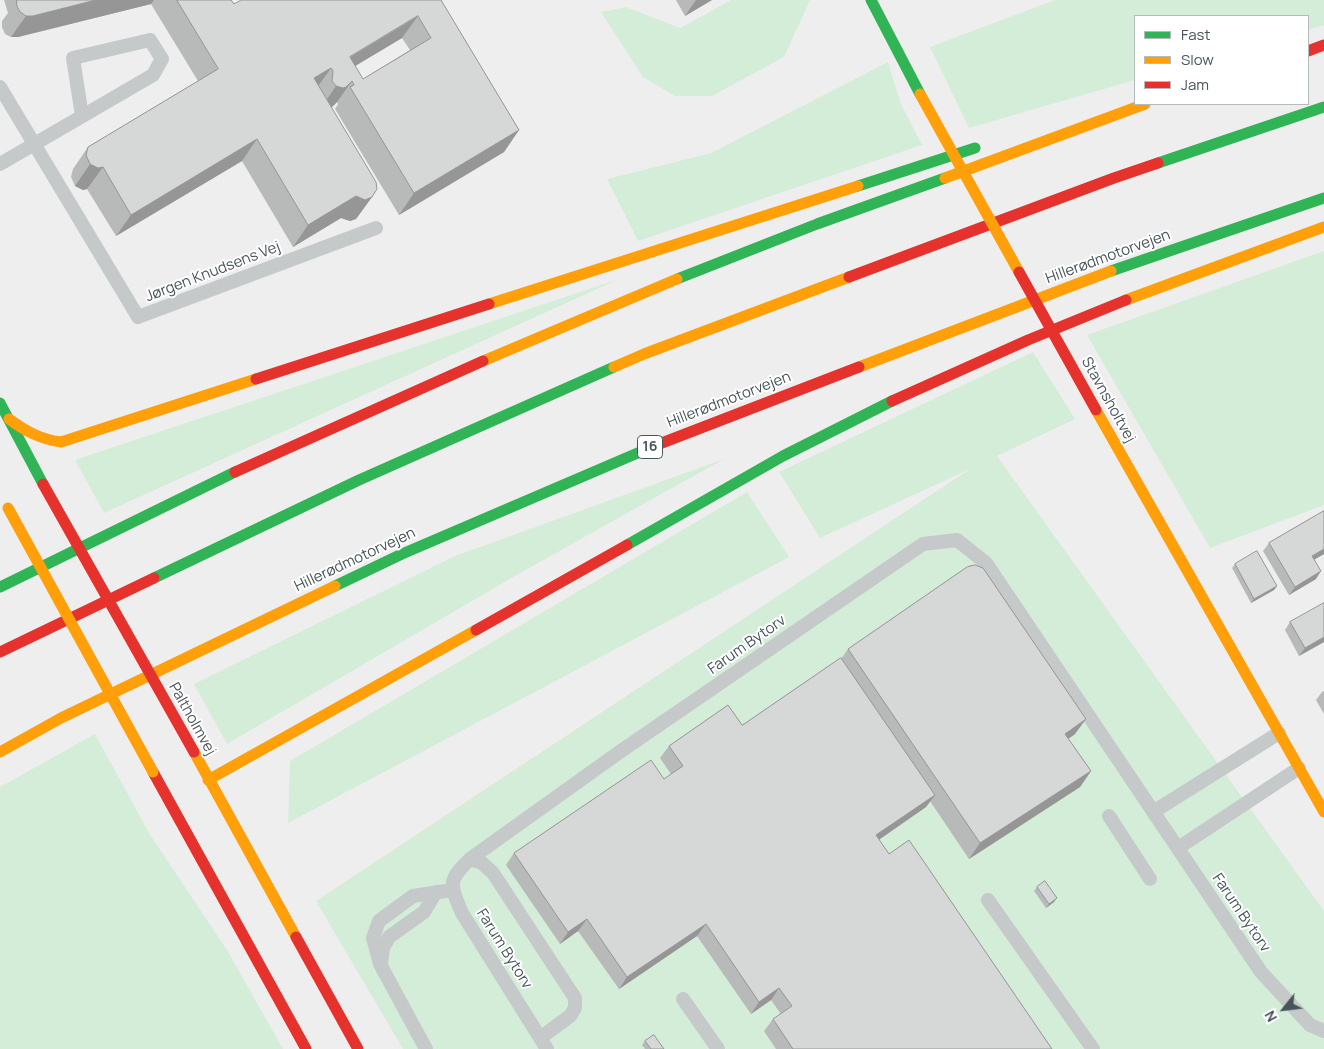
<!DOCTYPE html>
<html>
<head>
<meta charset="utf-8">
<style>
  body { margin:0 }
  #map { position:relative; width:1324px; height:1049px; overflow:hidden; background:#efeeee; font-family:Manrope,sans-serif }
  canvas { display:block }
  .legend { position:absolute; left:1134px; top:15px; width:175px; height:90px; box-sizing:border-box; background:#fff; border:1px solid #b5bbbd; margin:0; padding:6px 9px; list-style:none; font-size:15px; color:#475459 }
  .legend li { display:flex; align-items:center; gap:10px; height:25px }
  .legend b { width:25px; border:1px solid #b5bbbd }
  .north { position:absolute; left:1259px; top:984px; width:50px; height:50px; -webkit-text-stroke:4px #fff; paint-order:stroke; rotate:241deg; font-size:14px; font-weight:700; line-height:20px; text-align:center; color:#475459 }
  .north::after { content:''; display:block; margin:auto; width:18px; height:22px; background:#475459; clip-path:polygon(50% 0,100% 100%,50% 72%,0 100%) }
</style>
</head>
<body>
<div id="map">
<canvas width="1324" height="1049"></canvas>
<ul class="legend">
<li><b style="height:6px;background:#30b455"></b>Fast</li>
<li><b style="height:6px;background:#ff9f0a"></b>Slow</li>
<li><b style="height:6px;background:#e5322d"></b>Jam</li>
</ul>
<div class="north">N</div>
</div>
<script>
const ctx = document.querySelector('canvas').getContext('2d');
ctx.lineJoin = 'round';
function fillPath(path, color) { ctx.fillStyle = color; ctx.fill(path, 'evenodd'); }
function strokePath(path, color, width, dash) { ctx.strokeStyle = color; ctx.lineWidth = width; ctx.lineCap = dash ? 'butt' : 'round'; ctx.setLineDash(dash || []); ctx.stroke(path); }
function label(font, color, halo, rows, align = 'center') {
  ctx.font = font + ' Manrope,sans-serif'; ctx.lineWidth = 4; ctx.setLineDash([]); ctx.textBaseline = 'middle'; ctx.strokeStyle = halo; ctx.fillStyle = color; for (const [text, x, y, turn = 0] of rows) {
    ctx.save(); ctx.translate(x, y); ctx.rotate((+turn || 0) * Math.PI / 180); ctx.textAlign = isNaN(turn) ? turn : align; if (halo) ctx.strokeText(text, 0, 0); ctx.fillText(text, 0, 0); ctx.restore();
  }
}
const green = new Path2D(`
  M731 0H810L784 57 712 96H675L643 77 601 12 626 7 680 28Z
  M1055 0H1324V25L1308 30V16H1135V80L969 128 930 47Z
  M888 62 900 102 922 145 638 241 607 179 711 153Z
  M1324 251V505L1210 548 1087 335Z
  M619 279 104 513 75 460Z
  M1033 352 1075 419 997 456 1324 911V1049H403L316 901 970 469 820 538 779 472Z
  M724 459 513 577 227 744 194 684 455 556Z
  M747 492 789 557 288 823 290 761Z
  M95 734 149 833 227 950 283 1049H0V787Z`);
const lane = new Path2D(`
  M0 87 138 317 376 228
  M0 164 153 75 162 59 150 40 73 58 82 116
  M1153 812 1279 733
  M1109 816 1150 879
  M1178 848 1299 768
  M470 859 482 863 493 873 575 998V1008L570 1016 540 1038
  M988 900 1093 1049
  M381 963 383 948 389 937 424 912 436 892
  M683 999 718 1049
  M426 1049 380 964 373 938 379 921 413 896 452 890
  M547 1049 462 913C450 885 447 881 470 859L621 751 923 544 957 540 986 563 1261 972 1310 1025 1324 1031`);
const fast = new Path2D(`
  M871 0 920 94
  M1158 163 1324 107
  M858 186 975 148
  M1111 271 1324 198
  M677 279 817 224 945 178
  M0 403 43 484
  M627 545 783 456 892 401
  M154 578 359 480 614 367
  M335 586 402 554 654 446
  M0 587 235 472`);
const slow = new Path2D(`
  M945 178 1145 104
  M1126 300 1324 227
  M489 304 858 186
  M483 361 677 279
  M614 367 644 354 849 277
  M859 367 1111 271
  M1096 410 1324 812
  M9 419C25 431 40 439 61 442L256 379
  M0 752 61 718 335 586
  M194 752 296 937
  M208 780 476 630`);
const jam = new Path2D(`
  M1308 51 1324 45
  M849 277 1114 178 1158 163
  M256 379 489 304
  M892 401 1028 340 1126 300
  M654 446 859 367
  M235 472 483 361
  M476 630 627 545
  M0 652 154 578
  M153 772 306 1049
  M296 937 358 1049`);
const slowBridge = new Path2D(`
  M920 94 1019 272
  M8 508 153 772`);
const jamBridge = new Path2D(`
  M1019 272 1096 410
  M43 484 194 752`);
const wall = new Path2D(`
  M4 0H231L234 4 441 0 519 130 504 152 399 215 335 109 338 104 337 102 331 108 372 197 356 219 350 221 341 218 293 247 242 161 116 236 87 189 83 190 75 186 71 177 73 169 88 147 198 81 151 4 18 37H11L5 34 2 27V21L8 13ZM402 38 410 50 363 79 355 66Z
  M676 0H712L685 16Z
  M1324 511V554L1315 559 1316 579 1289 595 1263 551 1269 543Z
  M1235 564 1277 586 1274 590 1251 603 1232 568Z
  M1290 622 1324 642 1299 656 1285 630Z
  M848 649 1075 734 1068 739 1091 771 1080 787 969 859 930 801 926 807 879 840 889 854 1052 1049H776L764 1031 773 1019 781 1014 771 1000 751 1014 697 936 619 989 578 931 560 944 506 865 514 853 664 779 671 774 660 758 669 746 742 725 841 659Z
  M1324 691V714L1316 700 1322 692Z
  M1037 887 1054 902 1046 908 1034 891Z
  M645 1041 664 1049H645L642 1045Z`);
const shadedWall = new Path2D(`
  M96 0H154L151 4 18 37H11L26 16Z
  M696 0H712L685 16Z
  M418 16 402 38 335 78 350 57Z
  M331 68 316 89 314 78Z
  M352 81 337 102 331 108H321L336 86Z
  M519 130 504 152 399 215 414 193Z
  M257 139 242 161 116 236 131 215Z
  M90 164 103 167 87 189 83 190 75 186Z
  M356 196 372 197 356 219 350 221 341 218 293 247 308 225Z
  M1324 549V554L1307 564 1312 556Z
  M1321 571 1316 579 1289 595 1295 587Z
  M1277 586 1274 590 1251 603 1254 599Z
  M1324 637V642L1299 656 1305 648Z
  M1086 719 1075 734 1054 749 1065 734Z
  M1091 771 1080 787 969 859 980 843Z
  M935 795 926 807 868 847 876 835Z
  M1057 898 1054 902 1046 908 1049 904Z
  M587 919 578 931 560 944 568 932Z
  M706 924 697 936 619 989 627 977Z
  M779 988 771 1000 751 1014 759 1002Z`);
const building = new Path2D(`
  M17 0H96L33 16H26L20 12 17 6Z
  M177 0H231L234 4 241 0H441L519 130 414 193 350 87 354 85 352 81 346 87 343 88 336 86 332 81 333 71 331 68 314 78 376 182 377 189 372 197 365 200 356 196 308 225 257 139 131 215 103 167 98 168 90 164 86 155 88 147 218 69ZM418 16 431 38 363 79 350 57Z
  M1324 511V549L1312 556 1321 571 1295 587 1269 543Z
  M1257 551 1277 586 1254 599 1235 564Z
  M975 565 983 568 1086 719 1065 734 1091 771 980 843 848 649 967 567Z
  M1324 603V637L1305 648 1290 622Z
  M841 658 935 795 876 835 889 854 909 840 1052 1049H793L773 1019 792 1006 779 988 759 1002 706 924 627 977 587 919 568 932 514 853 651 760 664 779 671 774 683 766 669 746 728 705 742 725Z
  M1045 881 1057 898 1049 904 1037 887Z
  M654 1035 664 1049H651L645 1041Z`);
const shields = [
  [650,447,25]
];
const shieldNames = [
  ["16",650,447]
];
const streetNames = [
  ["Hillerødmotorvejen",1108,257,-20],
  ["Jørgen Knudsens Vej",213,272,-21],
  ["Hillerødmotorvejen",729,400,-21],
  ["Stavnsholtvej",1108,400,61],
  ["Hillerødmotorvejen",355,560,-25],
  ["Farum Bytorv",747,645,-35],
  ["Paltholmvej",192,719,61],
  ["Farum Bytorv",1241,913,56],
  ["Farum Bytorv",504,949,58]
];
fillPath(green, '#d4edd8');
strokePath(lane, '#c5c9ca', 14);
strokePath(fast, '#30b455', 11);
strokePath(slow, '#ff9f0a', 11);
strokePath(jam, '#e5322d', 11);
strokePath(slowBridge, '#ff9f0a', 11);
strokePath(jamBridge, '#e5322d', 11);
fillPath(wall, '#b8b9b9');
fillPath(shadedWall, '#969696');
fillPath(building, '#d6d7d7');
strokePath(building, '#969696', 1);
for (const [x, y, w] of shields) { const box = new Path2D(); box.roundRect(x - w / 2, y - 11.5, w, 23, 4); ctx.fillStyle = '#fff'; ctx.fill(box); strokePath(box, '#475459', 1); }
label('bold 14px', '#475459', null, shieldNames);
label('15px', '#475459', '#fff', streetNames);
</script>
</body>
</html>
